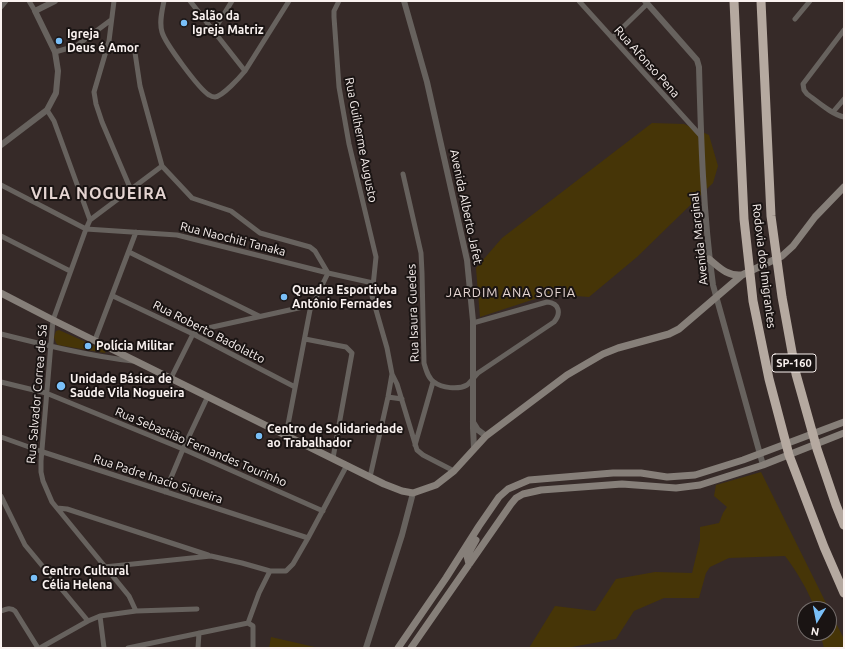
<!DOCTYPE html>
<html>
<head>
<meta charset="utf-8">
<style>
  body { margin:0 }
  #map { position:relative; width:845px; height:649px; overflow:hidden; background:#362a28; font-family:Ubuntu,sans-serif }
  canvas { display:block }
  .frame { position:absolute; inset:0; border:2px solid #faf2f0; pointer-events:none }
  .north { position:absolute; left:797px; top:601px; width:40px; height:40px; box-sizing:border-box; background:#1a1413; border:1px solid #746d6b; border-radius:50%; rotate:190deg; font-size:11px; font-weight:700; line-height:16px; text-align:center; color:#faf2f0 }
  .north::after { content:''; display:block; margin:auto; width:14px; height:18px; background:#79bff8; clip-path:polygon(50% 0,100% 100%,50% 72%,0 100%) }
</style>
</head>
<body>
<div id="map">
<canvas width="845" height="649"></canvas>
<div class="frame"></div>
<div class="north">N</div>
</div>
<script>
const ctx = document.querySelector('canvas').getContext('2d');
ctx.lineJoin = 'round';
function fillPath(path, color) { ctx.fillStyle = color; ctx.fill(path, 'evenodd'); }
function strokePath(path, color, width, dash) { ctx.strokeStyle = color; ctx.lineWidth = width; ctx.lineCap = dash ? 'butt' : 'round'; ctx.setLineDash(dash || []); ctx.stroke(path); }
function label(font, color, halo, rows, align = 'center') {
  ctx.font = font + ' Ubuntu,sans-serif'; ctx.lineWidth = 4; ctx.setLineDash([]); ctx.textBaseline = 'middle'; ctx.strokeStyle = halo; ctx.fillStyle = color; for (const [text, x, y, turn = 0] of rows) {
    ctx.save(); ctx.translate(x, y); ctx.rotate((+turn || 0) * Math.PI / 180); ctx.textAlign = isNaN(turn) ? turn : align; if (halo) ctx.strokeText(text, 0, 0); ctx.fillText(text, 0, 0); ctx.restore();
  }
}
const green = new Path2D(`
  M652 123 684 124 709 135 718 166 713 183 637 257 589 297 550 294 480 317 476 268 502 238Z
  M59 330 106 351 105 353 58 345 56 343 54 337 56 331Z
  M761 472 829 609H815C808 590 797 572 785 556L729 558 710 567 706 573 699 598H664L634 611 616 639 566 648H529L555 606 595 611 616 579 655 572 692 573 700 540V527L719 523 723 513 727 507 714 496 716 485Z
  M829 609 844 639V648H824L820 633H829Z
  M271 637 319 648H269Z`);
const minor = new Path2D(`
  M29 1 35 11
  M114 1 109 41 94 92 96 104 102 122 131 190
  M164 1C162 11 159 22 162 32 165 43 199 89 209 95 212 97 213 97 215 97 223 96 240 77 245 71L289 1
  M190 1 245 71
  M339 1 334 11V17L339 87 349 144 376 257 372 296 387 348 392 374 388 397 370 477
  M579 1 701 136
  M1 7 6 1
  M795 19 810 1
  M844 30 803 84 804 90 807 94C817 101 832 115 844 117
  M213 32 232 1
  M612 38 647 4
  M134 46 140 86 162 166 192 198 231 211 260 233 310 247 315 251 328 273 310 310 286 435
  M55 52 76 46 111 20
  M47 110 54 121 90 220
  M833 112 844 99
  M403 174 421 253 422 273 424 363C426 370 428 378 434 382 442 388 458 390 467 385 471 382 474 377 478 373L554 322C561 314 560 303 547 302L473 323
  M1 185 86 229 177 235 328 273 373 283
  M1 236 70 271
  M129 252 259 316
  M113 296 193 334 295 387
  M1 334C45 345 89 356 133 361
  M305 339 346 347 352 353 333 458
  M95 340 136 232
  M392 374 397 384 417 450 423 455 454 471
  M171 378 193 334 199 330 312 305
  M1 382 46 393 183 449 323 511
  M388 397 402 399
  M1 437 43 452 308 538
  M415 445 433 382
  M165 492 183 449 208 396
  M1 496 25 545 88 621
  M57 508 67 509 208 555
  M104 567 211 556 242 563 270 571H286L293 564 308 538 347 465
  M1 611C6 609 11 607 15 611L38 648
  M136 611 129 596 52 502 43 481 41 472V461L53 320 86 229 90 220 162 166
  M100 616 104 648
  M248 623 259 593 270 571
  M248 623 253 626V648
  M40 648 88 621 100 616 136 611 197 609
  M128 648 248 623
  M198 648 199 633`);
const tertiary = new Path2D(`
  M404 1 427 82 467 260 473 321V428L474 448
  M645 1 697 60 699 67C701 139 703 213 713 285L763 465
  M1 145 47 110 56 93 58 71 55 52 35 11 55 1
  M473 422 478 430 486 436
  M366 648 402 535 413 493`);
const secondary = new Path2D(`
  M709 259C720 268 727 276 741 275
  M1 293 53 320 384 484 402 491 413 493 436 485 454 471 486 436 567 375 603 354 618 348 669 334 679 329 742 275 782 256 793 246 815 217 844 187
  M469 564 467 556 476 540
  M398 648 446 578 479 526 499 497 508 489 529 480 613 473H641L667 477 695 475 743 460 844 422
  M411 648 511 504 516 498 523 494 541 490 622 484 676 488 700 485 763 465 844 433`);
const motorway = new Path2D(`
  M734 1 744 219 753 301 769 379 789 455 824 547 844 593
  M761 1 771 216 782 297 796 374 817 449 836 505 844 525`);
const markers = [
  [184,23,4,"#79bff8"],
  [59,41,4,"#79bff8"],
  [284,297,4,"#79bff8"],
  [88,346,4,"#79bff8"],
  [61,386,5,"#79bff8"],
  [259,436,4,"#79bff8"],
  [34,578,4,"#79bff8"]
];
const shields = [
  [794,363,44]
];
const shieldNames = [
  ["SP-160",794,363]
];
const poiNames = [
  ["Salão da",192,16],
  ["Igreja Matriz",192,30],
  ["Igreja",67,34],
  ["Deus é Amor",67,48],
  ["Quadra Esportivba",292,290],
  ["Antônio Fernades",292,304],
  ["Polícia Militar",96,346],
  ["Unidade Básica de",70,379],
  ["Saúde Vila Nogueira",70,393],
  ["Centro de Solidariedade",267,429],
  ["ao Trabalhador",267,443],
  ["Centro Cultural",42,571],
  ["Célia Helena",42,585]
];
const streetNames = [
  ["Rua Afonso Pena",647,62,48],
  ["Rua Guilherme Augusto",361,140,79],
  ["Avenida Alberto Jafet",466,207,78],
  ["Rua Naochiti Tanaka",233,239,14],
  ["Avenida Marginal",699,239,-96],
  ["Rodovia dos Imigrantes",764,266,83],
  ["Rua Isaura Guedes",413,313,-92],
  ["Rua Roberto Badolatto",209,332,27],
  ["Rua Salvador Correa de Sá",37,394,-85],
  ["Rua Sebastião Fernandes Tourinho",201,447,23],
  ["Rua Padre Inacio Siqueira",158,479,18]
];
const neighbourhoodNames = [
  ["JARDIM ANA SOFIA",511,293]
];
const districtNames = [
  ["VILA NOGUEIRA",99,194]
];
fillPath(green, '#463507');
strokePath(minor, '#67625e', 5);
strokePath(tertiary, '#67625e', 6);
strokePath(secondary, '#867f79', 7);
strokePath(motorway, '#b5a9a0', 9);
for (const [x, y, r, color] of markers) { const dot = new Path2D(); dot.arc(x, y, r, 0, 2 * Math.PI); ctx.fillStyle = color; ctx.fill(dot); strokePath(dot, '#1a1413', 1.5); }
for (const [x, y, w] of shields) { const box = new Path2D(); box.roundRect(x - w / 2, y - 9, w, 18, 3); ctx.fillStyle = '#1a1413'; ctx.fill(box); strokePath(box, '#faf2f0', 1); }
label('bold 11px', '#faf2f0', null, shieldNames);
label('bold 12px', '#faf2f0', '#1a1413', poiNames, 'left');
label('12px', '#faf2f0', '#1a1413', streetNames);
ctx.letterSpacing = '1px';
label('13px', '#e4d4d1', '#1a1413', neighbourhoodNames);
ctx.letterSpacing = '0px';
ctx.letterSpacing = '1px';
label('bold 16px', '#e4d4d1', '#1a1413', districtNames);
ctx.letterSpacing = '0px';
</script>
</body>
</html>
